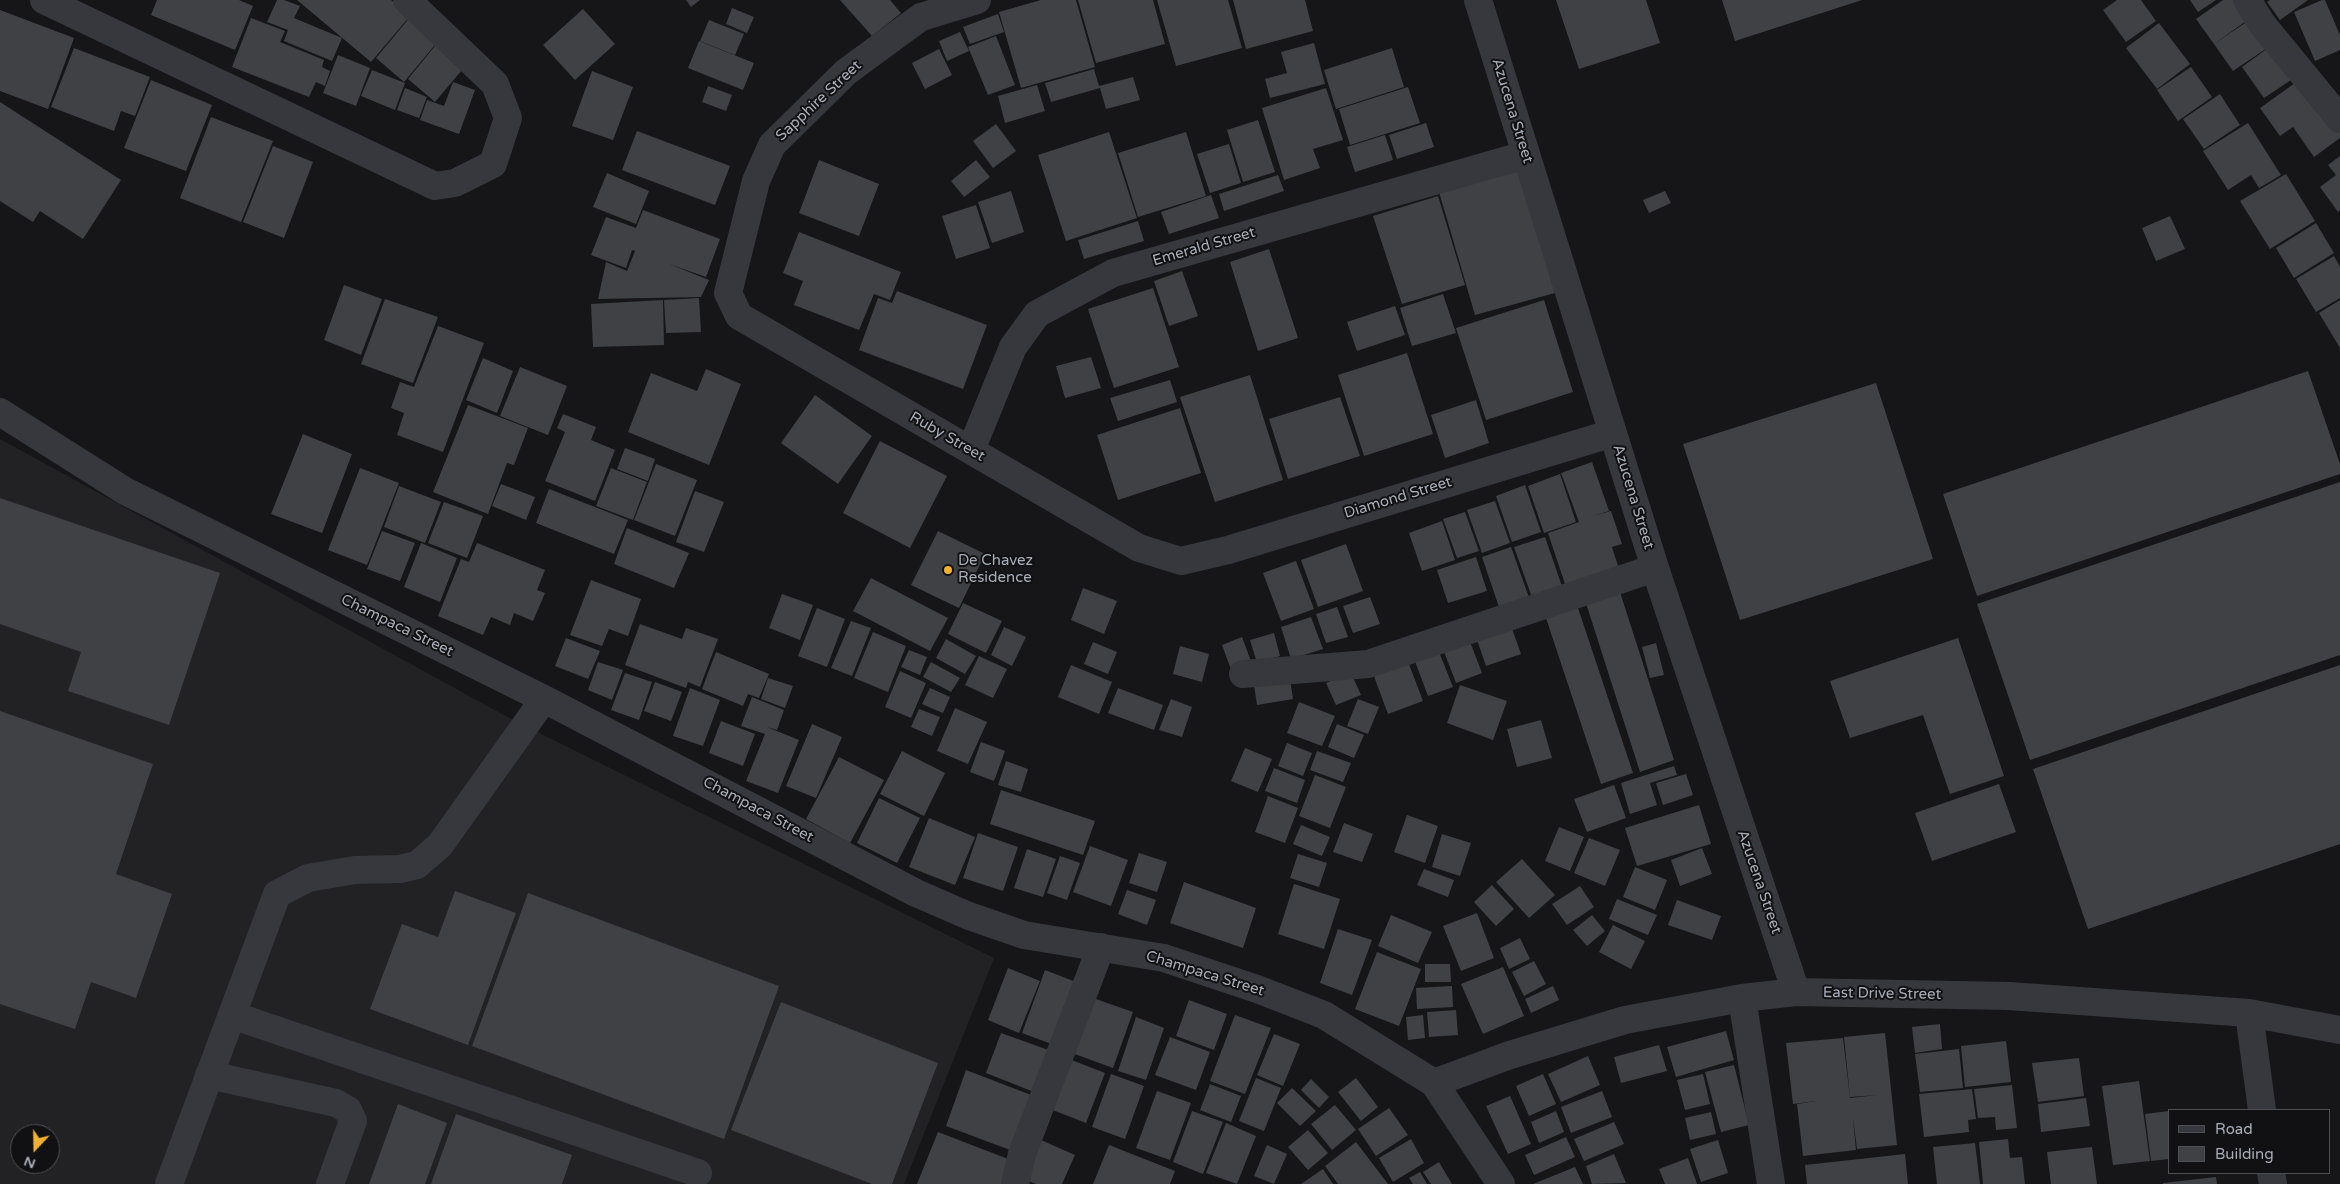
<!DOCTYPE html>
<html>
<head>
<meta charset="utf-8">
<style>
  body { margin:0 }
  #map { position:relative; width:2340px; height:1184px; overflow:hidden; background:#161618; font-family:"Varela Round",sans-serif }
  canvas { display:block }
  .legend { position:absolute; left:2168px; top:1109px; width:162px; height:65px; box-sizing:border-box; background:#111113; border:1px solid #4d4f55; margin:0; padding:6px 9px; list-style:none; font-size:15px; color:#a8adb8 }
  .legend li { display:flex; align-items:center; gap:10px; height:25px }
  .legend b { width:25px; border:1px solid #4d4f55 }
  .north { position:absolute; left:10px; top:1124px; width:50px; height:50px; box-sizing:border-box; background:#111113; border:1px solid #4d4f55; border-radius:50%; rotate:201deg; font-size:14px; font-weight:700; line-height:20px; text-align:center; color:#a8adb8 }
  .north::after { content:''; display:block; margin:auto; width:18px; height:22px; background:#f2b134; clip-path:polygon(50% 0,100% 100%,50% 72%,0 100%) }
</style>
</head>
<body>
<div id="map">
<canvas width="2340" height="1184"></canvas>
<ul class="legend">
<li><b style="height:6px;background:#37383d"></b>Road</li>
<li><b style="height:14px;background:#404145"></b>Building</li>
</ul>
<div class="north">N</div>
</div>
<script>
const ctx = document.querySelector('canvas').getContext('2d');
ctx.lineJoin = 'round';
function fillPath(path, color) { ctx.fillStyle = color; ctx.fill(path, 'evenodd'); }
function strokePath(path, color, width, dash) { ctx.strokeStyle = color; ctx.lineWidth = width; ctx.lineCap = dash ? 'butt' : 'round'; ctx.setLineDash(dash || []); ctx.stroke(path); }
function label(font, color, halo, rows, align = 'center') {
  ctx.font = font + ' "Varela Round",sans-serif'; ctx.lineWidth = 4; ctx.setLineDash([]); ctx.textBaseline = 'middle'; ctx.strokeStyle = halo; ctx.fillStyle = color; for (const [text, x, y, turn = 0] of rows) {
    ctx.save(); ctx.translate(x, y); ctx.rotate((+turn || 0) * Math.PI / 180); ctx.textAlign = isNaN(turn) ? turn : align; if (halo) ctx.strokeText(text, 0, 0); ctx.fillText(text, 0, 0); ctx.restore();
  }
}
const built = new Path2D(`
  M0 439 513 720 994 958 904 1184H0ZM20 1134H50V1164H20Z`);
const building = new Path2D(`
  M157 0H239L253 6 235 50 151 15Z
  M277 0H284L300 6 294 18 342 38 332 61 284 41 288 30 267 22Z
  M297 0H391L410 16 371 62Z
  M686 0H700L691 7Z
  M840 0H890L901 13 872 36Z
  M1041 0H1076L1095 67 1021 88 999 12Z
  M1078 0H1153L1165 44 1096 63Z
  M1157 0H1228L1242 48 1176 66Z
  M1233 0H1305L1313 31 1246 49Z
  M1556 0H1646L1660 43 1579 69Z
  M1722 0H1862L1735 41Z
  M2117 0H2141L2156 21 2126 42 2103 10Z
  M2190 0H2216L2198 12Z
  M2223 0H2242L2253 16 2214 44 2196 19Z
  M2270 0H2308L2280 20 2267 2Z
  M2322 0H2325L2340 35V50L2315 61 2294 12Z
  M732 8 754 17 747 33 726 24Z
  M583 9 615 44 575 80 543 45Z
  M0 10 74 38 48 109 0 91Z
  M998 14 1004 32 970 44 963 27Z
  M411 16 439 40 404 82 376 58Z
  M2254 17 2273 44 2233 71 2214 44Z
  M251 18 285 31 280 42 324 60 322 67 330 71 325 86 316 82 309 97 232 67Z
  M709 20 744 34 735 55 700 41Z
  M2159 23 2190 64 2157 89 2126 48Z
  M960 32 969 51 947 61 939 41Z
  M996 36 1015 85 988 95 968 47Z
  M439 41 467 64 435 102 408 79Z
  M699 41 754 63 743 90 688 68Z
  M1314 43 1325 84 1270 98 1265 79 1287 73 1281 52Z
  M2275 43 2297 76 2264 98 2242 67Z
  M74 48 150 77 135 116 121 111 114 131 51 107Z
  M1392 48 1404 87 1336 109 1324 70Z
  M939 49 952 75 925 89 912 63Z
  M338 55 370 68 356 106 323 93Z
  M2191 67 2212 97 2178 121 2157 90Z
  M1094 69 1099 86 1133 77 1140 100 1106 109 1100 88 1051 102 1045 83Z
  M372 70 405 83 395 110 361 96Z
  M592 71 633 87 613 140 572 126Z
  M2302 78 2340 131V138L2314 157 2293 127 2280 136 2260 108Z
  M151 80 212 105 186 171 124 148Z
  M453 82 475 90 459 134 420 120 427 100 444 106Z
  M1037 85 1045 111 1005 123 998 96Z
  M708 86 732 95 726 111 702 102Z
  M1408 87 1420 123 1350 145 1339 109Z
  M405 88 427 97 419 118 397 110Z
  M1326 88 1343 140 1313 149 1320 168 1284 180 1262 108Z
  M2220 94 2240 125 2204 149 2183 119Z
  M0 102 121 180 83 239 40 211 33 222 0 201Z
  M211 117 273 141 241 222 180 198Z
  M1258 120 1275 172 1243 182 1227 130Z
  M1426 123 1434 147 1397 159 1389 135Z
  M2248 123 2281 175 2259 188 2251 175 2228 190 2203 151Z
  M996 124 1016 151 993 168 973 141Z
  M637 131 730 166 715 205 622 170Z
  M1109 132 1137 218 1066 241 1038 155Z
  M1186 132 1206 196 1138 217 1118 153Z
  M1385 135 1393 160 1355 172 1347 147Z
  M1229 144 1241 183 1210 193 1197 154Z
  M273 146 313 162 284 238 243 222Z
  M2340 156V210L2338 212 2320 187 2336 175 2328 165Z
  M819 160 879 184 859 236 799 213Z
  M976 160 990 177 964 197 951 181Z
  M1519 169 1555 293 1475 315 1439 192Z
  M607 173 649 191 636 224 593 207Z
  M2286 174 2315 221 2270 249 2240 201Z
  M1278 175 1284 191 1224 211 1219 194Z
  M1011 191 1024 232 992 243 978 202Z
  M1665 191 1671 203 1649 213 1643 200Z
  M1211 195 1219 218 1169 234 1161 212Z
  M1438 196 1465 285 1402 304 1373 216Z
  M976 205 990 248 956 259 942 216Z
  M643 210 720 239 706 277 669 264 709 280 701 297 598 299 606 262 627 271 635 251 632 250 626 268 591 255 606 217 636 228Z
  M2170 216 2185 249 2156 261 2142 228Z
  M1138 221 1144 241 1084 259 1078 240Z
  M2316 223 2334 253 2294 278 2276 248Z
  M799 232 901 272 890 300 874 294 859 330 794 305 803 281 783 273Z
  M1269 249 1298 338 1258 351 1230 262Z
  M2334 256 2340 267V298L2316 312 2296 279Z
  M1182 271 1198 316 1169 326 1154 281Z
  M344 285 382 299 361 355 324 340Z
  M1153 288 1179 367 1114 388 1088 309Z
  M897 291 987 325 963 389 859 350 878 298 892 303Z
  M1443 294 1456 333 1412 346 1400 308Z
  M699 298 701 332 666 333 664 300Z
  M385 299 438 317 413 383 361 364Z
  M663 300 664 345 593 347 591 304Z
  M1544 300 1573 392 1486 420 1456 328Z
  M2340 300V348L2319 313Z
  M1395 306 1405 335 1357 351 1347 322Z
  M438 326 484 343 443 452 397 435 404 413 391 408 400 382 414 387Z
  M1407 353 1433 434 1364 456 1338 375Z
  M1091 357 1101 388 1065 398 1056 366Z
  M483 358 513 371 497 413 466 400Z
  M520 367 567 386 548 435 500 416Z
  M706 369 741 384 709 465 628 432 651 373 697 391Z
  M2308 371 2340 464V474L1977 596 1943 494Z
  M1250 375 1283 480 1215 502 1180 397Z
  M1170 380 1177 402 1118 421 1110 398Z
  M1876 383 1933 559 1740 620 1683 444Z
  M815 395 872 436 838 484 781 443Z
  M1340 397 1360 456 1288 479 1269 419Z
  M1476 400 1489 443 1445 458 1431 415Z
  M468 405 528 428 514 465 507 463 488 514 433 492Z
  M1180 408 1201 473 1118 500 1097 435Z
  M563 414 596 427 591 440 615 450 595 501 545 481 565 432 557 428Z
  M303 434 352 454 322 533 271 514Z
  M880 441 947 476 910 548 843 513Z
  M625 448 655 459 648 481 617 469Z
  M1592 462 1609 511 1593 516 1611 511 1622 544 1612 547 1621 575 1568 593 1548 533 1579 522 1561 473Z
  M656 464 697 480 675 536 634 520Z
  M360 468 399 483 367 565 328 550Z
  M611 468 647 482 633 520 596 506Z
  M1560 474 1576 522 1544 533 1528 486Z
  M2340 482V655L2030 760 1977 604Z
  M501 484 535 497 526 520 492 506Z
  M1525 485 1541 532 1512 542 1496 496Z
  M399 486 441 502 425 543 384 527Z
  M549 489 628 520 614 554 536 523Z
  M695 491 724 502 704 552 676 542Z
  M0 498 220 573 169 725 68 691 81 652 0 624Z
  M1495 501 1510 543 1482 553 1467 510Z
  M444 502 483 516 467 558 428 543Z
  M1465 512 1479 551 1457 558 1443 519Z
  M1442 521 1455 560 1422 571 1409 533Z
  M627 528 689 553 674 588 614 564Z
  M382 531 415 543 400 581 367 569Z
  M938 531 985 554 959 608 911 585Z
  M1545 537 1564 592 1534 603 1514 547Z
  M421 543 457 558 440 602 404 587Z
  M477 543 545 570 537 590 545 593 533 621 514 613 510 625 491 617 483 635 438 616 461 559 469 562Z
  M1346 544 1363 591 1318 607 1301 560Z
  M1511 547 1531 603 1501 613 1482 557Z
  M1476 557 1487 591 1448 603 1437 570Z
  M1296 561 1314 609 1281 621 1263 573Z
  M871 578 948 618 930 651 853 611Z
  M591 580 641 599 628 636 609 629 602 646 570 635Z
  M1083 588 1117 601 1104 634 1071 620Z
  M1619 589 1674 760 1640 772 1585 600Z
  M782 594 813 605 800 640 769 628Z
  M1370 597 1380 624 1353 633 1343 606Z
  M963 603 1002 621 986 653 948 634Z
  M1577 605 1633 773 1601 784 1545 615Z
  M1337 607 1348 637 1326 643 1316 614Z
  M817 608 845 619 827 667 798 656Z
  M1311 617 1323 649 1291 659 1281 627Z
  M851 621 871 628 852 676 831 668Z
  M1510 623 1521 654 1486 666 1475 634Z
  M640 624 682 639 686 628 718 639 700 687 688 682 686 688 625 665Z
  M1004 627 1026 637 1012 666 991 655Z
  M873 632 906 646 888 692 854 678Z
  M1274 633 1280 656 1257 663 1250 640Z
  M1242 637 1252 664 1232 672 1222 645Z
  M566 638 600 651 588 679 555 666Z
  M1958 638 2004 776 1950 794 1923 715 1850 738 1830 681Z
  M946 639 976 656 965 674 936 658Z
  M1469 639 1482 673 1456 683 1443 649Z
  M1093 642 1117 652 1108 674 1084 664Z
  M1656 643 1664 675 1650 678 1642 647Z
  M1180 646 1209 654 1202 682 1173 674Z
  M1437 647 1453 687 1428 696 1413 656Z
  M909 650 927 657 920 675 901 667Z
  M716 652 769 674 759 698 748 694 743 706 702 689Z
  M979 656 1007 669 993 698 965 685Z
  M1407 659 1423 701 1388 714 1372 671Z
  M598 662 623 670 612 700 588 690Z
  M931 662 960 678 951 692 923 677Z
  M1071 665 1112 682 1099 714 1058 697Z
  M2340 665V844L2088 929 2033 769Z
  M900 671 926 683 911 718 885 707Z
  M625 673 652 682 639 720 611 710Z
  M1289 673 1293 699 1257 705 1253 678Z
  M1351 673 1361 695 1336 705 1326 683Z
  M768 678 793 686 785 708 761 699Z
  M655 682 682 692 671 721 644 711Z
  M1460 685 1507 701 1493 740 1447 723Z
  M690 688 720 700 703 746 673 736Z
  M930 688 950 697 943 713 922 704Z
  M1118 688 1163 705 1154 730 1108 713Z
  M752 697 784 710 777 730 767 727 799 740 778 793 746 781 765 734 741 726Z
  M1171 699 1192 707 1182 737 1159 730Z
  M1358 699 1379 707 1368 734 1347 726Z
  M1299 702 1335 716 1322 746 1287 733Z
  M955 708 987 722 968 764 937 751Z
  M919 709 940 717 932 736 911 727Z
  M0 711 153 764 116 874 172 894 136 998 91 982 75 1029 0 1004Z
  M1541 720 1552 758 1517 767 1507 729Z
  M721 721 755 734 743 766 709 753Z
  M812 724 842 737 816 798 786 786Z
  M1337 724 1364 735 1354 758 1328 747Z
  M981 742 1005 751 994 781 970 772Z
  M1287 743 1312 753 1303 776 1278 766Z
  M1245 748 1272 759 1258 792 1231 781Z
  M902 751 945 773 924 816 880 794Z
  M1317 751 1351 763 1343 782 1310 770Z
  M839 757 884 780 850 843 806 819Z
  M1006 761 1028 769 1021 792 998 785Z
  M1674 766 1677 775 1650 783 1657 805 1630 814 1621 783Z
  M1274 768 1305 780 1297 803 1265 791Z
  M1686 774 1693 795 1663 805 1656 783Z
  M1315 775 1346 787 1330 828 1299 816Z
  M1999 784 2016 832 1932 861 1915 813Z
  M1614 785 1626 818 1587 832 1574 799Z
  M1001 790 1095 821 1083 855 990 824Z
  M1268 796 1298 808 1285 843 1255 832Z
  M879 798 920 818 897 863 857 843Z
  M1699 805 1711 844 1637 866 1625 828Z
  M1407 815 1438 826 1425 863 1394 852Z
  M929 818 975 837 955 885 909 867Z
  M1344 823 1373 834 1362 862 1333 852Z
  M1301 825 1330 837 1322 856 1293 844Z
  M1559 827 1584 837 1570 871 1545 861Z
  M978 833 1018 847 1003 891 963 878Z
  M1442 834 1471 843 1460 876 1432 867Z
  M1589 838 1620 850 1605 886 1574 873Z
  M1090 846 1128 860 1111 906 1073 892Z
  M1702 848 1712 874 1680 886 1671 860Z
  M1027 849 1056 859 1043 897 1014 888Z
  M1139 853 1167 862 1157 892 1129 883Z
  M1298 854 1327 863 1319 887 1290 878Z
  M1060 856 1080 863 1067 900 1047 893Z
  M1522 859 1555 895 1529 918 1496 882Z
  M1635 867 1667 880 1655 910 1623 897Z
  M1424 869 1454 880 1448 897 1417 885Z
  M1184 882 1256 908 1243 948 1170 923Z
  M1294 884 1340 899 1324 949 1278 934Z
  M1492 885 1514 909 1496 926 1474 902Z
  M1580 886 1594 907 1567 925 1552 904Z
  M1127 890 1156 900 1147 925 1118 914Z
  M455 891 516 913 468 1045 370 1009 402 924 438 937Z
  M528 893 779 986 724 1139 472 1046Z
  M1617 899 1657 915 1648 935 1609 919Z
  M1677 900 1721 916 1712 940 1668 925Z
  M1477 913 1494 958 1461 971 1443 926Z
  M1391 915 1432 932 1418 963 1378 946Z
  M1592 915 1605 931 1587 946 1573 930Z
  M1613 925 1645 941 1631 969 1599 952Z
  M1338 929 1372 940 1352 995 1320 983Z
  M1520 938 1530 959 1509 969 1500 948Z
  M1377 952 1421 969 1399 1026 1355 1009Z
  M1534 961 1546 984 1524 996 1512 972Z
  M1425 964H1450L1451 982H1425Z
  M1503 967 1524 1016 1483 1034 1461 984Z
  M1008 968 1040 981 1019 1033 988 1020Z
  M1045 970 1081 984 1057 1046 1022 1033Z
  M1452 986 1453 1007 1417 1009 1416 988Z
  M1553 986 1559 1000 1531 1013 1525 999Z
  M1093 998 1133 1012 1113 1068 1072 1053Z
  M1189 1000 1227 1014 1214 1050 1176 1036Z
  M781 1002 938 1063 892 1184H872L731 1130Z
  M1456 1010 1458 1035 1429 1037 1427 1012Z
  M1235 1015 1271 1028 1245 1094 1210 1081Z
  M1423 1015 1425 1038 1408 1040 1406 1017Z
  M1136 1017 1164 1028 1146 1080 1118 1071Z
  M1940 1024 1942 1049 1915 1053 1912 1027Z
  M1726 1031 1734 1060 1676 1077 1667 1047Z
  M1001 1033 1054 1052 1039 1094 986 1073Z
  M1885 1033 1897 1145 1857 1149 1853 1118 1856 1150 1803 1156 1797 1104 1816 1101 1793 1104 1786 1043 1843 1038 1850 1098 1878 1095 1850 1097 1844 1037Z
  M1274 1034 1300 1044 1283 1086 1257 1075Z
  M1170 1037 1210 1052 1196 1090 1155 1075Z
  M2006 1041 2011 1082 1965 1087 1961 1046Z
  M1659 1045 1667 1071 1621 1083 1614 1057Z
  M1959 1049 1963 1088 1920 1092 1915 1054Z
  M1588 1056 1600 1085 1561 1102 1548 1074Z
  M1064 1057 1105 1073 1086 1123 1045 1107Z
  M2079 1058 2084 1096 2038 1102 2032 1063Z
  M1734 1065 1749 1125 1721 1132 1705 1072Z
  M966 1070 1039 1098 1018 1153 946 1126Z
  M1111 1074 1144 1086 1125 1139 1092 1127Z
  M1543 1074 1556 1104 1529 1116 1516 1086Z
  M1703 1074 1710 1104 1685 1110 1677 1080Z
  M1256 1078 1281 1088 1264 1131 1239 1121Z
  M1356 1078 1378 1107 1361 1121 1338 1092Z
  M1311 1079 1329 1097 1319 1108 1301 1090Z
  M2139 1081 2150 1161 2113 1165 2102 1086Z
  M1210 1084 1241 1096 1231 1122 1200 1110Z
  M2012 1085 2017 1128 1996 1130 1995 1117 1978 1118 1974 1089Z
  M1292 1088 1316 1111 1300 1126 1277 1103Z
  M1972 1089 1976 1119 1968 1120 1969 1132 1924 1137 1919 1094Z
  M1157 1091 1191 1103 1170 1160 1136 1148Z
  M1602 1091 1612 1117 1571 1133 1561 1107Z
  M1510 1096 1531 1144 1508 1154 1486 1106Z
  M2086 1098 2090 1126 2041 1132 2038 1104Z
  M398 1104 447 1123 425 1184H369Z
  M1335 1105 1356 1130 1332 1150 1311 1124Z
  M1389 1108 1408 1135 1376 1156 1358 1129Z
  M1192 1111 1223 1122 1203 1174 1173 1162Z
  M1556 1111 1564 1132 1539 1143 1531 1122Z
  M2169 1111V1159L2151 1161 2145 1114Z
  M1711 1112 1716 1134 1690 1140 1685 1118Z
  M456 1114 572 1155 562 1184H431Z
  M1614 1122 1624 1144 1584 1161 1574 1139Z
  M1226 1123 1256 1136 1237 1184 1206 1173Z
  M1308 1130 1328 1153 1308 1170 1288 1147Z
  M938 1132 1016 1162 1007 1184H917Z
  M1566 1137 1575 1157 1534 1175 1525 1155Z
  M1411 1139 1424 1163 1393 1182 1379 1158Z
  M2008 1139 2010 1158 2022 1157 2025 1184H1983L1979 1142Z
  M1041 1140 1075 1155 1062 1184H1036L1024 1179Z
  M1718 1140 1728 1173 1701 1182 1690 1149Z
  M1356 1142 1388 1184H1338L1325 1166Z
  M1975 1143 1980 1184H1937L1933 1147Z
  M1109 1145 1175 1171 1170 1184H1093Z
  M1267 1145 1287 1154 1274 1184 1254 1176Z
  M2092 1147 2097 1184H2051L2047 1152Z
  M1614 1154 1626 1183 1592 1184 1586 1166Z
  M1905 1154 1908 1184H1807L1805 1165Z
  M1688 1158 1697 1184H1665L1659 1169Z
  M1439 1162 1452 1184H1431L1423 1172Z
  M1575 1167 1583 1184H1533Z
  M1323 1169 1333 1184H1301Z
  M1420 1172 1427 1184H1413L1409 1178Z
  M2216 1177 2217 1184H2163V1183Z`);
const minor = new Path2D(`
  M44 0 435 186 455 183 493 164 508 118 495 84 407 0
  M977 0 921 17 846 72 772 145 756 181 728 293 739 316 1139 548 1181 561 1228 550 1613 433
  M1478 0 1655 568 1796 992
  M2247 0 2262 24 2340 119
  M0 412 125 491 544 699 916 893 969 916 1024 935 1164 958 1257 989 1324 1015 1434 1083 1501 1184
  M971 450 1013 347 1037 314 1113 273 1525 155
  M1243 674 1368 664 1655 568
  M1742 998 1771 1184
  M2249 1013 2262 1110
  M232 1015 698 1173
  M209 1075 336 1103 348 1110 353 1121 330 1184
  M1434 1083 1510 1055 1625 1020 1742 998 1796 992 2009 996 2249 1013 2340 1030
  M2271 1173 2273 1184
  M169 1184 277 894 308 878 355 870 400 869 417 865 440 845 544 699
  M1015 1184 1022 1154 1101 947`);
const markers = [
  [948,570,5,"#f2b134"]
];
const streetNames = [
  ["Sapphire Street",819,101,-43],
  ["Azucena Street",1512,111,73],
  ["Emerald Street",1204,247,-16],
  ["Ruby Street",947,437,30],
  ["Azucena Street",1633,497,73],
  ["Diamond Street",1398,498,-17],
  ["Champaca Street",397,626,26],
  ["Champaca Street",758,810,28],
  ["Azucena Street",1759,882,71],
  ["Champaca Street",1205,974,17],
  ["East Drive Street",1882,994,1]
];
const poiNames = [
  ["De Chavez",958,561],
  ["Residence",958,578]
];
fillPath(built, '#222225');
fillPath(building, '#404145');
strokePath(minor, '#37383d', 28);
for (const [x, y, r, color] of markers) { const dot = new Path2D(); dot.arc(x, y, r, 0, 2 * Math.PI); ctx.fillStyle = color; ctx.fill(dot); strokePath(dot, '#111113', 2); }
label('15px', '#a8adb8', '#111113', streetNames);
label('15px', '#a8adb8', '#111113', poiNames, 'left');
</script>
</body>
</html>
